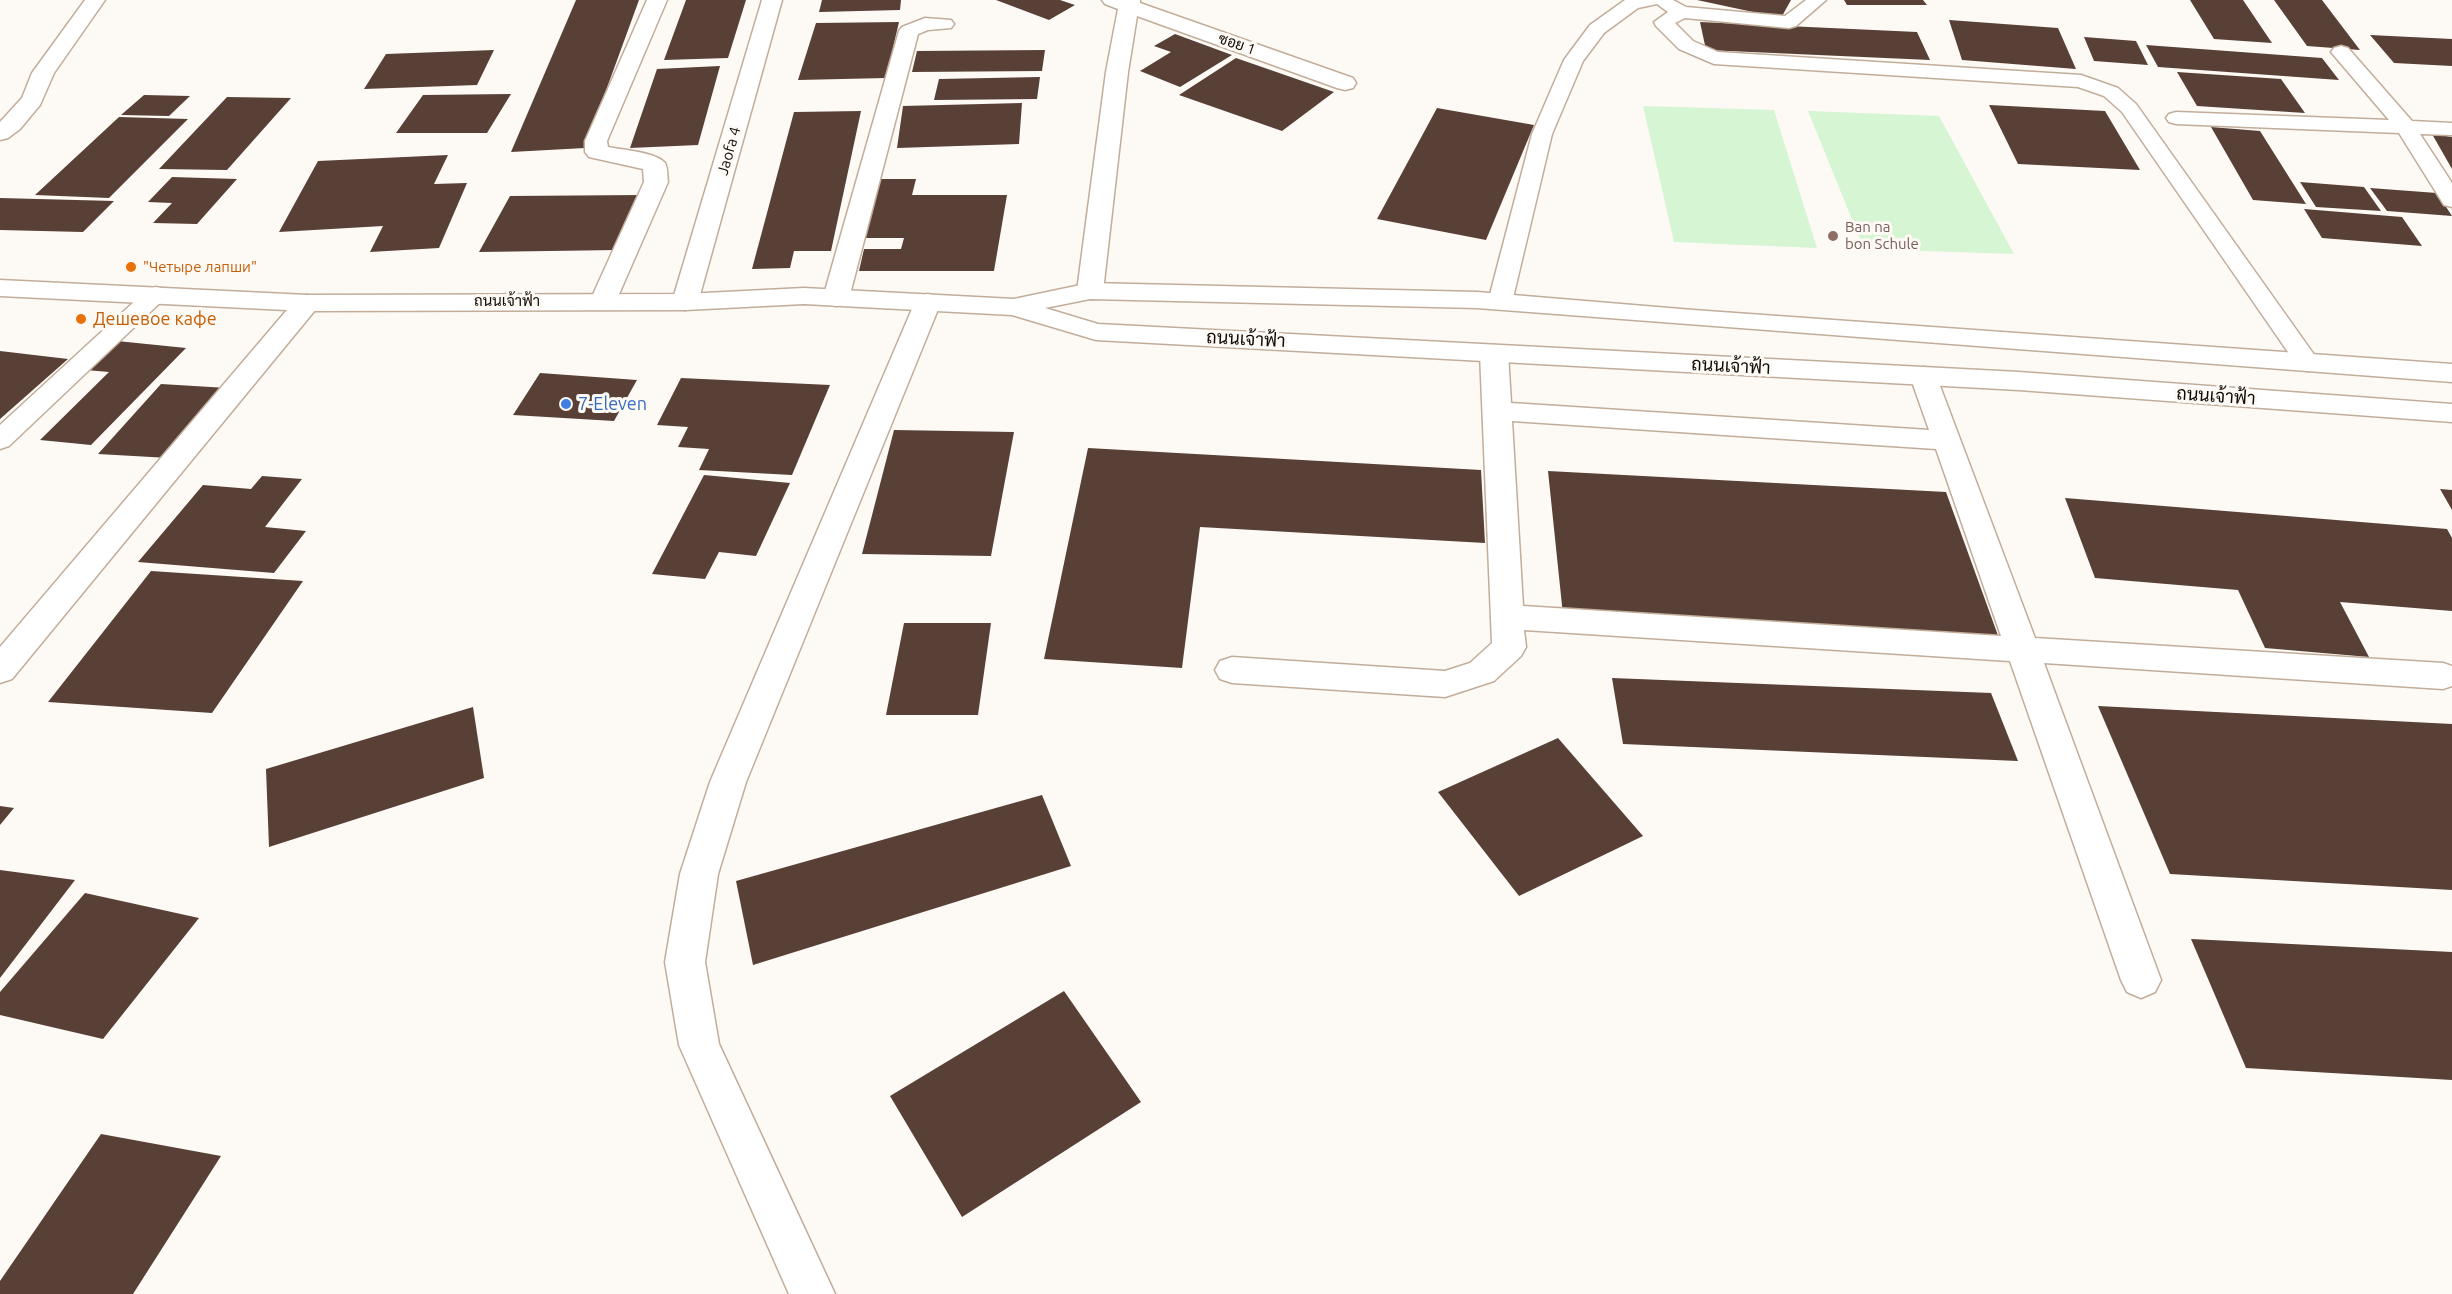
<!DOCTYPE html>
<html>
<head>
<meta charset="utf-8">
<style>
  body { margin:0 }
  canvas { display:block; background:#fdf9f5 }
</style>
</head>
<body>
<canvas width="2452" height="1294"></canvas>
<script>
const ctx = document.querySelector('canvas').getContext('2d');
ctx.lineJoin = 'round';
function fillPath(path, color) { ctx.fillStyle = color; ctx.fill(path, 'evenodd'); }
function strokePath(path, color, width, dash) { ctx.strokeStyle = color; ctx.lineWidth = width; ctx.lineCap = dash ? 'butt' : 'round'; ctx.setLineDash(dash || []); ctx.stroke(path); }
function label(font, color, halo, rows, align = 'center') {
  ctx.font = font + ' Ubuntu,Sarabun,sans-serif'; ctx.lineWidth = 6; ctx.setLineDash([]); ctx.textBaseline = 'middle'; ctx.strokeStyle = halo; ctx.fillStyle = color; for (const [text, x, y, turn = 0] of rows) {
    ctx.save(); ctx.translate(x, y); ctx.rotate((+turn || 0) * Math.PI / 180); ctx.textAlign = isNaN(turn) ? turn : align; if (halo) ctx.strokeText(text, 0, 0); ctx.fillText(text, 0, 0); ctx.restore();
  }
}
const green = new Path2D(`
  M1643 106 1774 110 1817 248 1674 242Z
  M1808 111 1939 116 2014 254 1864 249Z`);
const building = new Path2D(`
  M576 0H639L585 148 511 152Z
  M686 0H746L728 58 664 60Z
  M822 0H901L900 10 819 12Z
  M996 0H1060L1075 5 1049 20Z
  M1697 0H1791L1781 18Z
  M1844 0H1923L1927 5H1847Z
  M2190 0H2243L2272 43 2214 39Z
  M2274 0H2322L2360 50 2307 46Z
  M1949 20 2058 28 2076 69 1962 60Z
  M899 22 886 78 798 80 816 23Z
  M1700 22 1917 32 1930 60 1706 50Z
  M1175 34 1232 55 1180 87 1140 71 1171 52 1154 46Z
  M2370 35 2452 39V66L2394 63Z
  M2084 37 2136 41 2148 65 2094 61Z
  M2146 45 2322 58 2339 80 2158 67Z
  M494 50 477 85 364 89 386 54Z
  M1045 50 1042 71 912 72 917 51Z
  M1236 58 1334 92 1282 131 1179 95Z
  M720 66 698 145 630 148 657 69Z
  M2177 72 2281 79 2305 113 2197 106Z
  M1040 77 1037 99 934 100 939 79Z
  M511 94 487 133H396L423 95Z
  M144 95 190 96 169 116 121 115Z
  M227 97 291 98 227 170 159 169Z
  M1022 103 1019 144 897 148 903 106Z
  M1989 105 2105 111 2140 170 2018 164Z
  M1437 108 1534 125 1486 240 1377 219Z
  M861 111 831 251H794L790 268 752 269 794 112Z
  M119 117 188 119 109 198 35 195Z
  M2211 127 2260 131 2306 204 2253 200Z
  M2432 134 2452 137V169Z
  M448 155 434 184 467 183 439 248 370 252 383 226 279 232 318 161Z
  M172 177 237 179 197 224 153 223 172 203 148 202Z
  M881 179H916L912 195H1007L994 271H859L864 249H901L904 238H865Z
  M2300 182 2364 187 2381 211 2316 207Z
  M2370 188 2437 193 2452 216 2387 211Z
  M642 195 618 250 479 252 510 196Z
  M0 198 114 201 83 232 0 230Z
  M2304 209 2402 217 2422 246 2322 238Z
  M117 341 186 348 91 445 40 440 109 372 86 370Z
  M0 351 68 359 0 419Z
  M540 373 637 380 614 421 513 415Z
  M681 378 830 385 792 475 699 470 709 449 678 447 688 427 657 425Z
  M161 384 227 388 169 458 98 454Z
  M894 430 1014 432 991 556 862 554Z
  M1088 448 1481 470 1485 543 1200 527 1182 668 1044 659Z
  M1548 471 1946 492 2000 641 1563 615Z
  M704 475 790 483 756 556 719 552 705 579 652 574Z
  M262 476 302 479 265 527 306 531 274 573 138 562 203 485 251 489Z
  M2440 489 2452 490V510Z
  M2065 498 2447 529 2452 538V611L2340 602 2369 657 2265 648 2238 590 2095 578Z
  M151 571 303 581 212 713 48 702Z
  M904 623H991L978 715H886Z
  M1612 678 1991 693 2018 761 1623 744Z
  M2098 706 2452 724V890L2170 874Z
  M473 707 484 778 269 847 266 769Z
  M1558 738 1643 836 1519 896 1438 792Z
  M1042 795 1071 866 753 965 736 881Z
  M0 806 14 808 0 825Z
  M0 870 75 880 0 978Z
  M85 893 199 918 103 1039 0 1015V992Z
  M2191 939 2452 952V1080L2246 1068Z
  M1064 991 1141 1102 962 1217 890 1096Z
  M101 1134 221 1156 133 1294H0V1281Z`);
const service = new Path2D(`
  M1625 0H1673L1686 7 1785 16 1806 0H1826L1796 26 1789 28 1685 18 1675 23 1693 41 1718 52 2081 75 2118 88 2136 104 2320 363 2317 368 2308 371 2299 368 2122 112 2104 96 2078 87 1714 64 1679 49 1656 26 1654 22 1668 12 1657 4 1638 8 1604 33 1583 61 1552 134 1512 302 1508 307 1500 309 1492 307 1488 302 1532 134 1564 60 1590 25Z
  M2341 46 2348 48 2412 121 2452 123V135L2420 134 2452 183V207L2444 205 2399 133 2176 124 2169 122 2166 118 2169 114 2176 112 2389 120 2331 52 2334 48Z
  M156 287 164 289 168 294 164 299 9 446 0 449V425L148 289Z`);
const minor = new Path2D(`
  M85 0H105L54 73 40 105 20 129 8 138 0 140V122L22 98 32 73Z
  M647 0H667L607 141 608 147C622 150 656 152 665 163 668 168 667 176 668 182L616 301 612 307 603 309 594 307 590 301 644 182 643 169 589 157 585 152V141Z
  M762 0H782L698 302 694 308 685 310 676 308 672 302Z
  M1102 0H1140V3L1353 78 1356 83 1353 88 1345 90 1337 88 1137 16 1128 72 1103 291 1099 296 1090 299 1081 296 1077 291 1106 72 1118 9 1105 4Z
  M925 18 951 20 954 24 951 28 928 30 918 34 849 298 845 304 836 306 827 304 823 298 899 31 902 27Z
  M928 294 937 296 941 302 746 782 718 874 705 962 719 1044 835 1294H789L679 1045 665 962 680 874 710 782 915 302 919 296Z
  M307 295 316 297 320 303 316 309 12 679 0 683V647L298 297Z
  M1494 345 1504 347 1508 353 1511 403 1929 430 1910 376 1914 370 1924 367 1934 370 2035 638 2443 663 2452 666V686L2443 689 2044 663 2161 980 2155 992 2141 998 2127 992 2121 980 2010 661 1524 630 1526 647 1521 656 1494 681 1445 697 1232 683 1220 679 1215 670 1220 661 1232 657 1445 671 1470 663 1492 643 1480 353 1484 347ZM1512 421 1936 449 2001 636 1523 606Z`);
const secondary = new Path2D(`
  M0 280 307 295 685 294 804 288 1014 299 1090 283 1477 292 1693 310 2452 364V382L1477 308 1090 299 1045 308 1098 324 2019 372 2452 404V422L2019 390 1096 340 1012 315 804 304 685 310 307 311 0 296Z`);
const markers = [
  [1833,236,6,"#8d6e63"],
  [131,267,6,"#e8710a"],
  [81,319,6,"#e8710a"],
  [566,404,6,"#3f7fe0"]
];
const farStreetnames = [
  ["ซอย 1",1237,44,19],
  ["Jaofa 4",729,151,-74],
  ["ถนนเจ้าฟ้า",507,301]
];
const farEducationnames = [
  ["Ban na",1845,227],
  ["bon Schule",1845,244]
];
const farFoodnames = [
  ["\"Четыре лапши\"",143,267]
];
const foodNames = [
  ["Дешевое кафе",93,319]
];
const streetNames = [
  ["ถนนเจ้าฟ้า",1246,339,3],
  ["ถนนเจ้าฟ้า",1731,366,3],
  ["ถนนเจ้าฟ้า",2216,396,4]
];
const shopNames = [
  ["7-Eleven",578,404]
];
fillPath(green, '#d6f5d3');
fillPath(building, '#584037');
strokePath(service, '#c2ad9a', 3);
strokePath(minor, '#c2ad9a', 3);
strokePath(secondary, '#c2ad9a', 3);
fillPath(service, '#fff');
fillPath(minor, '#fff');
fillPath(secondary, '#fff');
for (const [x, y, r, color] of markers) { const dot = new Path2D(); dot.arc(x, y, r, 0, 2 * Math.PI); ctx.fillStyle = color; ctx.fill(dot); strokePath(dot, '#fdf9f5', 2); }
label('15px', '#110a04', '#fdf9f5', farStreetnames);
label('15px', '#785e54', '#fdf9f5', farEducationnames, 'left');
label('15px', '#c56008', '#fdf9f5', farFoodnames, 'left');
label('18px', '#c56008', '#fdf9f5', foodNames, 'left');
label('18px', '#110a04', '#fdf9f5', streetNames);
label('18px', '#366cbe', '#fdf9f5', shopNames, 'left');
</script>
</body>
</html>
